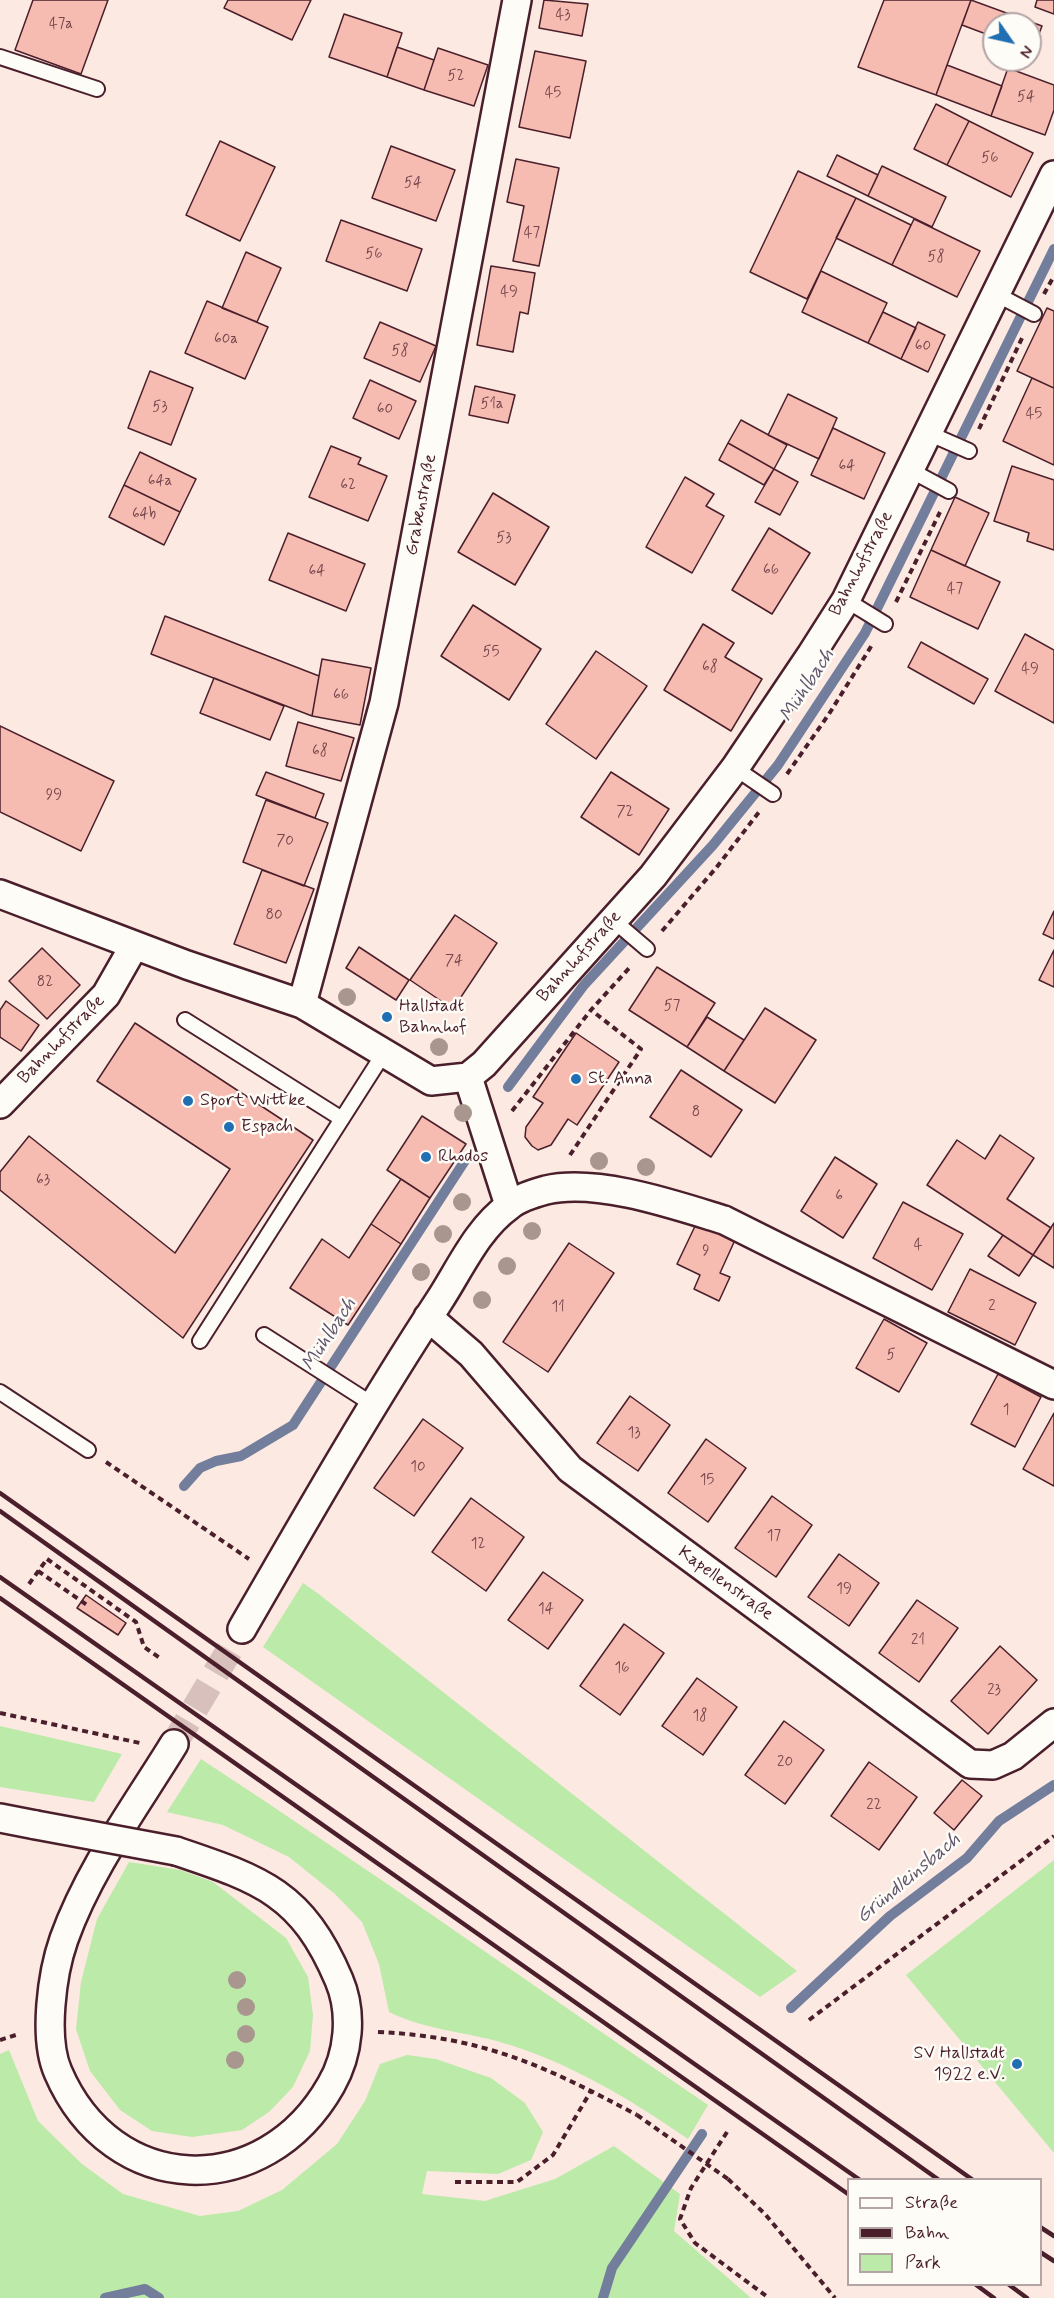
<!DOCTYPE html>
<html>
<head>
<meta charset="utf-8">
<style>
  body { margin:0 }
  #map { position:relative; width:1054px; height:2298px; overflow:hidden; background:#fbe9e2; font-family:Mynerve,sans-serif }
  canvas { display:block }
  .legend { position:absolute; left:847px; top:2178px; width:195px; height:108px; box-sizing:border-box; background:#fdfcf7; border:2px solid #b5a4a5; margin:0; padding:8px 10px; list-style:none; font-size:18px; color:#4a1f2b }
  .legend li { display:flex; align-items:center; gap:12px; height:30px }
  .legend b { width:30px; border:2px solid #b5a4a5 }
  .north { position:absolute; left:982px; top:12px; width:60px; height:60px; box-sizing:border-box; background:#fdfcf7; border:2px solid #b5a4a5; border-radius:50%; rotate:124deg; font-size:16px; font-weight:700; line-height:24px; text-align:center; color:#4a1f2b }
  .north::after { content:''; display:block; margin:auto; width:21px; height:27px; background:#1f6fb2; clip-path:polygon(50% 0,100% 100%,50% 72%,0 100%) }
</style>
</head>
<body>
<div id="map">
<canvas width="1054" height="2298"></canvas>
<ul class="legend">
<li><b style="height:8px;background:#fdfcf7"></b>Straße</li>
<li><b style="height:8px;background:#4a1f2b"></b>Bahn</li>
<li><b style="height:16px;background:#bceaa8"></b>Park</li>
</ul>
<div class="north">N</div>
</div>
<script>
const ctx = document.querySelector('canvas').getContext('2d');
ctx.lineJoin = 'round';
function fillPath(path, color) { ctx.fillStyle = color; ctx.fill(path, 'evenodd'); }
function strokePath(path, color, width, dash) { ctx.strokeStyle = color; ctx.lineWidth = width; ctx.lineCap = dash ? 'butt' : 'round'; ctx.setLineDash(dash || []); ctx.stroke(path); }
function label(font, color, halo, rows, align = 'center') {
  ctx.font = font + ' Mynerve,sans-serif'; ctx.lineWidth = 5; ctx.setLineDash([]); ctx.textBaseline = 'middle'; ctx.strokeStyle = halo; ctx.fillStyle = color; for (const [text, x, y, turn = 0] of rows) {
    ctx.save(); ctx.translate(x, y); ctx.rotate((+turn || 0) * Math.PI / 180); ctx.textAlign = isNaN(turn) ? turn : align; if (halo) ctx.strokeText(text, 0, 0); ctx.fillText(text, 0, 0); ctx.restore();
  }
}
const green = new Path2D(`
  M303 1583 320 1595 797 1971 760 1997 263 1647Z
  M0 1726 122 1754 94 1802 0 1787Z
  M201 1759C372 1871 539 1990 708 2105L688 2139C630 2099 567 2061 500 2042 461 2031 426 2030 389 2012L379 1964 362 1922 335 1894 289 1857 223 1825 167 1812Z
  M1054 1860V2153L906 1975Z
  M129 1862 180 1870 213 1882 286 1938 308 1977 313 2015 310 2051 293 2087 269 2112 242 2130 192 2137 152 2131 120 2110 90 2071 76 2029 81 1982 97 1919Z
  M9 2050 38 2121 82 2164 123 2194 200 2216 238 2211 282 2190 337 2144 365 2101 380 2064 407 2055 436 2059 491 2078 525 2103 543 2132 531 2160 498 2174 427 2171 422 2194 485 2201 555 2179 614 2146 680 2194 674 2231 751 2298H0V2054Z`);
const stream = new Path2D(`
  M508 1087 584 985 713 845 778 765 865 633 1054 249
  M184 1486 200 1468 216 1461 241 1456 293 1425 466 1159
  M791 2008 890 1916 967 1858 999 1821 1054 1785
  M105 2298 145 2289 159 2298
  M603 2298 612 2268 702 2134`);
const building = new Path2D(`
  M33 0H108L81 74 15 50Z
  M228 0H311L292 40 224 8Z
  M544 0 588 4 582 36 539 28Z
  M884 0H971L936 95 858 67Z
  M971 0 1042 26 1032 52 1030 24H994V37L962 25Z
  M1037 0H1054V14L1035 7Z
  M344 14 402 33 387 77 329 57Z
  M397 47 434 60 424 90 387 77Z
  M438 48 488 65 474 106 424 90Z
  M535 51 586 61 570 138 519 127Z
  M947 65 1002 86 991 116 936 95Z
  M1008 68 1054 85V110L1045 135 991 116Z
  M936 104 969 121 947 165 914 149Z
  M969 121 1033 153 1011 197 947 165Z
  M220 141 275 167 240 241 186 215Z
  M391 146 455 170 436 221 372 198Z
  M837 155 878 175 868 196 827 176Z
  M516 159 559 168 539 266 513 261 524 206 507 202Z
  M882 166 946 197 932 227 868 196Z
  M798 171 856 198 807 299 750 272Z
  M856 198 911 225 892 265 836 238Z
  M914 219 980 251 957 297 892 265Z
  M341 220 422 249 407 291 326 261Z
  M246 252 281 268 257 322 222 308Z
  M491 266 535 273 528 314 520 312 513 352 477 345Z
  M821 271 887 303 868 343 802 312Z
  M207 301 268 327 245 379 185 353Z
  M1047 308 1054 311V388L1017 371Z
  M883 312 916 328 901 359 868 343Z
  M380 322 436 346 420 382 364 358Z
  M918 322 945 335 928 372 901 359Z
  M150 371 193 388 171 445 128 428Z
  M1032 378 1054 388V465L1003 441Z
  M370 380 416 401 399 439 353 418Z
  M475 386 515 395 508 423 469 415Z
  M788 394 837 418 819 459 768 435Z
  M741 420 787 445 774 469 728 443Z
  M833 428 885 453 864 499 811 475Z
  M728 443 774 469 764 485 719 460Z
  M331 446 361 458 358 464 387 476 368 521 309 497Z
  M140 452 196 479 180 512 124 485Z
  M1012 466 1054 480V550L1027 541 1029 533 994 521Z
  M774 469 798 482 780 515 755 502Z
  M685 477 714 494 706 506 724 516 692 573 646 547Z
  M124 485 180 512 164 545 109 517Z
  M493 493 549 527 515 585 458 552Z
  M955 497 989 513 965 566 931 550Z
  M769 528 810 553 772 614 732 590Z
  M288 533 365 564 346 611 269 580Z
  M931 550 1000 582 978 629 910 597Z
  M473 605 541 649 509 700 441 656Z
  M165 616 319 676 312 716 151 654Z
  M703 624 734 643 725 657 762 679 731 731 664 690Z
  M1025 634 1054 650V723L995 691Z
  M921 642 988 679 974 704 908 667Z
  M596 651 647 686 596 759 546 724Z
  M322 659 371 668 360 725 312 716Z
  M214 678 284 706 270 740 200 713Z
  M298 722 354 738 341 781 286 766Z
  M0 726 114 781 81 851 0 812Z
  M266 772 324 794 315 818 256 795Z
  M611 772 669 809 639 855 581 817Z
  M266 800 328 823 304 886 243 862Z
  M262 870 314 889 286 963 234 944Z
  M1054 911V939L1043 934Z
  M455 915 497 943 453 1009 410 980Z
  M359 947 409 980 396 1000 346 968Z
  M42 948 80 985 47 1019 9 981Z
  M1054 950V987L1039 980Z
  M657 967 715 1003 687 1047 629 1010Z
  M6 1001 39 1025 21 1051 0 1037V1010Z
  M765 1008 816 1040 775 1103 724 1071Z
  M707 1017 744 1040 724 1071 687 1047Z
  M135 1023 313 1140 183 1338 0 1190V1172L29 1136 175 1253 230 1169 97 1081Z
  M576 1033 619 1062 577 1125 568 1119 551 1145 538 1150 532 1146 525 1137 526 1127 543 1103 533 1097Z
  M681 1070 742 1110 711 1157 650 1117Z
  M422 1116 466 1144 430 1198 387 1170Z
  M1000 1135 1034 1158 1007 1199 1051 1228 1033 1255 927 1185 957 1140 985 1159Z
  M835 1157 877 1184 843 1238 801 1211Z
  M401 1179 430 1198 401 1244 371 1224Z
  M903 1202 963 1234 932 1290 873 1258Z
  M697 1222 735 1240 720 1273 730 1277 719 1301 694 1289 700 1275 677 1264Z
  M1054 1223V1268L1033 1255Z
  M371 1224 401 1244 348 1325 290 1288 322 1239 349 1258Z
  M1003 1235 1033 1255 1019 1276 988 1256Z
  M569 1243 614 1273 548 1372 503 1342Z
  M970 1269 1036 1303 1015 1345 948 1312Z
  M884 1319 927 1343 899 1392 856 1368Z
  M998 1374 1041 1397 1015 1447 971 1424Z
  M630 1396 670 1425 638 1471 597 1443Z
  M1054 1413V1486L1023 1469Z
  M423 1419 463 1448 414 1516 374 1488Z
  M706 1439 746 1468 708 1522 668 1493Z
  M772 1496 812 1525 776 1577 735 1548Z
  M471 1498 524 1537 486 1591 432 1552Z
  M839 1554 879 1583 849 1626 808 1597Z
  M543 1572 583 1600 548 1649 508 1620Z
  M86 1595 126 1623 118 1635 77 1608Z
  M917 1600 958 1628 919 1682 879 1653Z
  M624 1624 664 1653 620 1715 580 1686Z
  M1000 1646 1037 1680 988 1734 951 1701Z
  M697 1678 737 1707 703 1755 662 1726Z
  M784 1721 824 1750 785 1804 745 1775Z
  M869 1762 917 1797 879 1850 831 1816Z
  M962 1780 982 1796 954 1830 934 1813Z`);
const minorTunnel = new Path2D(`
  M174 1744 242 1629`);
const path = new Path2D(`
  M1044 294 1054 276
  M979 429 1023 336
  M896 602 940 512
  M787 774 829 714 872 645
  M662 931 716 868 759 812
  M512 1111 591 1010 631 966
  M570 1155 641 1049 591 1010
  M106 1462 249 1559
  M47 1559 136 1622 144 1647 160 1658
  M38 1571 87 1605
  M29 1584 47 1559
  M0 1713 140 1743
  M809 2020 1054 1836
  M378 2032C484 2037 545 2066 637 2115
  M0 2040 19 2034
  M727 2132 691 2188 680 2219 695 2243 769 2298
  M728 2179 765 2214 835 2298
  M455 2182H517L553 2155 591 2091`);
const service = new Path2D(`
  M0 57 97 89
  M996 294 1034 314
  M928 433 969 451
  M910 470 949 491
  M846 600 885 624
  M735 768 773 794
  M613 920 647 949
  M185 1020 342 1119
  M264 1335 372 1404
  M200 1341 384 1053
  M0 1392 88 1450`);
const minor = new Path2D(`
  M0 894 187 965 302 1004 431 1081 468 1077 484 1064 653 876 735 768 811 655 846 600 1054 175
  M302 1004 384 703 517 0
  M468 1077 509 1205
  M0 1104 106 995 134 946
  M428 1317 471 1354 570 1469 970 1764 993 1765 1013 1756 1054 1723
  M242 1629C306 1518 369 1408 439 1301 460 1269 477 1229 509 1206 517 1199 535 1193 546 1190 597 1178 675 1205 724 1220L1054 1385
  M174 1744C136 1806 89 1869 64 1939 52 1973 43 2038 58 2072 112 2198 264 2203 331 2085 349 2054 353 2013 339 1980 302 1893 262 1880 176 1851
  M0 1818 36 1825`);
const rail = new Path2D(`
  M0 1493 973 2180
  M0 1511 939 2180
  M0 1577 860 2180
  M0 1598 848 2194
  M1040 2227 1054 2236
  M1040 2252 1054 2261
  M975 2284 994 2298
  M1008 2284 1027 2298`);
const pathBridge = new Path2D(`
  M637 2115 728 2179`);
const minorBridge = new Path2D(`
  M36 1825 176 1851`);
const trees = [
  [347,997],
  [439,1047],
  [463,1113],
  [599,1161],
  [646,1167],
  [462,1202],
  [532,1231],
  [443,1234],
  [507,1266],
  [421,1272],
  [482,1300],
  [237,1980],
  [246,2007],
  [246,2034],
  [235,2060]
];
const markers = [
  [387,1017,6,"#1f6fb2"],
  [576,1079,6,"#1f6fb2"],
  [188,1101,6,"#1f6fb2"],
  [229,1127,6,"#1f6fb2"],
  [426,1157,6,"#1f6fb2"],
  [1017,2064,6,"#1f6fb2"]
];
const numberNames = [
  ["43",563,16],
  ["47a",61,25],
  ["52",456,77],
  ["45",553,94],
  ["54",1026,98],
  ["56",990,159],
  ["54",413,184],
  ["47",532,234],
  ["56",374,255],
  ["58",936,258],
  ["49",509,293],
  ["60a",226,340],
  ["60",923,347],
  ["58",400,352],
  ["51a",492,405],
  ["53",160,408],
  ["60",385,410],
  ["45",1034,415],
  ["64",847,467],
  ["64a",160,482],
  ["62",348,486],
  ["64b",144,515],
  ["53",504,539],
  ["66",771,571],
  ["64",317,572],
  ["47",955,590],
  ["55",491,653],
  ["68",710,668],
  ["49",1030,670],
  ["66",341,696],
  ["68",320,752],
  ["99",54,796],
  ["72",625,813],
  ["70",285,842],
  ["80",274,916],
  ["74",454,962],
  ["82",45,983],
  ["57",672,1007],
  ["8",696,1113],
  ["63",43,1181],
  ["6",839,1197],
  ["4",918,1246],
  ["9",706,1252],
  ["2",992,1307],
  ["11",558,1308],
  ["5",891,1356],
  ["1",1006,1411],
  ["13",634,1434],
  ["10",418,1468],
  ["15",707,1481],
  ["17",774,1537],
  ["12",478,1545],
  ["19",844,1590],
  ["14",546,1610],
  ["21",918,1641],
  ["16",622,1669],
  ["23",994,1691],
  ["18",700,1717],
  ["20",785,1763],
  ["22",874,1806]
];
const streetNames = [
  ["Grabenstraße",422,505,-79],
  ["Bahnhofstraße",862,564,-62],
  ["Bahnhofstraße",580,957,-48],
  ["Bahnhofstraße",62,1040,-46],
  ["Kapellenstraße",725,1584,36]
];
const poiNames = [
  ["Hallstadt",399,1007],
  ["Bahnhof",399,1028],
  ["St. Anna",588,1079],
  ["Sport Wittke",200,1101],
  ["Espach",241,1127],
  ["Rhodos",438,1157],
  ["SV Hallstadt",1005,2054,"right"],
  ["1922 e.V.",1005,2075,"right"]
];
const waterNames = [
  ["Mühlbach",808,686,-57],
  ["Mühlbach",330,1335,-57],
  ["Gründleinsbach",909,1879,-40]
];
fillPath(green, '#bceaa8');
strokePath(stream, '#727e9c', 10);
fillPath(building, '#f7bcb1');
strokePath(building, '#4a1f2b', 1.5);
strokePath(minorTunnel, '#d8c1bd', 27, [27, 14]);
strokePath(service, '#4a1f2b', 18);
strokePath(minor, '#4a1f2b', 32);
strokePath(path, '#4a1f2b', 4, [6, 4.5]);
strokePath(service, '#fdfcf7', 14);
strokePath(minor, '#fdfcf7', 27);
strokePath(rail, '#4a1f2b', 4.5);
strokePath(minorBridge, '#4a1f2b', 32, []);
strokePath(pathBridge, '#4a1f2b', 4, [6, 4.5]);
strokePath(minorBridge, '#fdfcf7', 27);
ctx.fillStyle = '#a9968e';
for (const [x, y] of trees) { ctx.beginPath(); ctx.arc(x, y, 9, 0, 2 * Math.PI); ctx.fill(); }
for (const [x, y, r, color] of markers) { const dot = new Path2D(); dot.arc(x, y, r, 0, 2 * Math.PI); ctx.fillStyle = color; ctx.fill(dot); strokePath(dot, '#fdfcf7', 2); }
label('15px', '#75464c', null, numberNames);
label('18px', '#4a1f2b', '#fdfcf7', streetNames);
label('18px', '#4a1f2b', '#fdfcf7', poiNames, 'left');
label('italic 20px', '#61566d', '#fdfcf7', waterNames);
</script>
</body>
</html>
